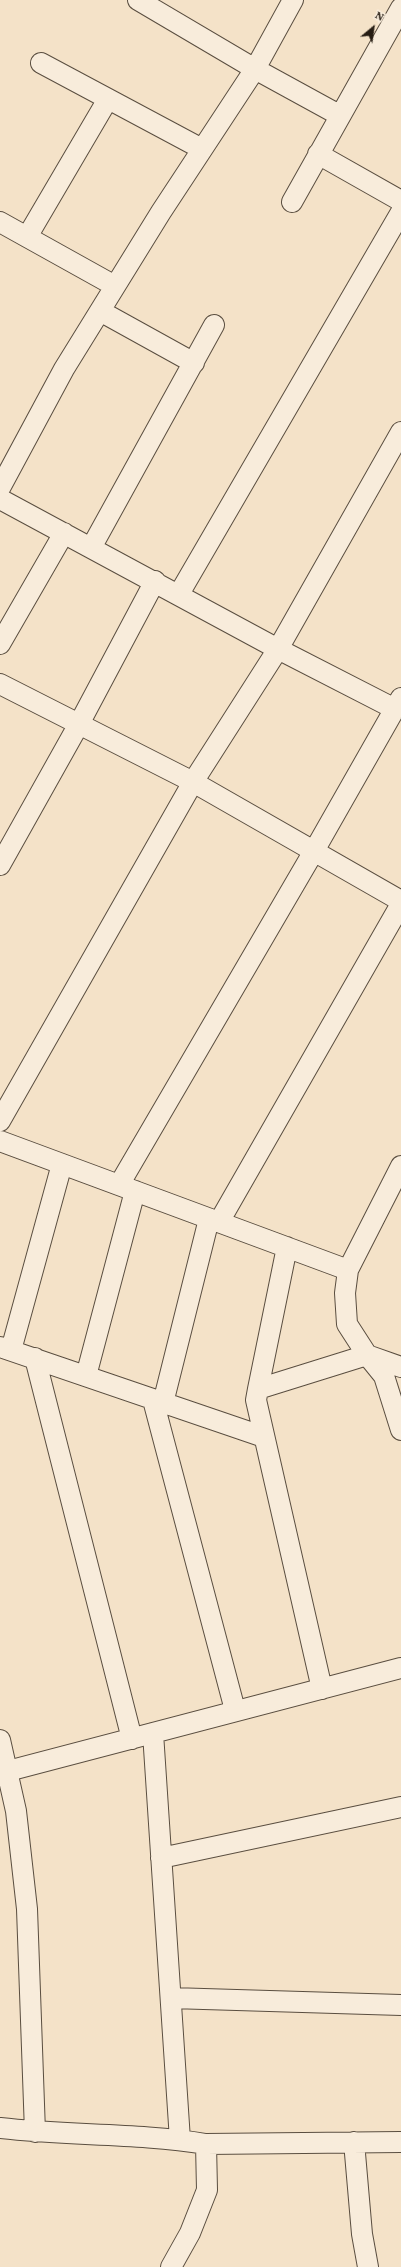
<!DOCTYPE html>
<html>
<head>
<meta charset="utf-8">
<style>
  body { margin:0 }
  #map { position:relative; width:401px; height:2267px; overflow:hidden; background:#f4e2c8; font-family:Vollkorn,serif }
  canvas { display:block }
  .north { position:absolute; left:353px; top:8px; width:40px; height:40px; -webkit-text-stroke:3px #f8ecdb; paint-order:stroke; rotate:29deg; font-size:11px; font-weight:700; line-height:16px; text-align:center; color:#261d13 }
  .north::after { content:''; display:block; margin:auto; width:14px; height:18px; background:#261d13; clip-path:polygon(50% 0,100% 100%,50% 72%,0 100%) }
</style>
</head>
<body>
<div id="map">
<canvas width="401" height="2267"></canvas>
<div class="north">N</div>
</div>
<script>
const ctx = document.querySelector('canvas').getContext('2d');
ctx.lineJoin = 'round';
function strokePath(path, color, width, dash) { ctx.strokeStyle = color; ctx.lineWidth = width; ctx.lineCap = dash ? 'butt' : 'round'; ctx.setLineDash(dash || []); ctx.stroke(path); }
const minor = new Path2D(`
  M138 0 255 69 339 115
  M41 63 202 149
  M318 154 401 201
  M292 202 401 8
  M0 222 115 286
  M27 237 108 99
  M100 311 194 363
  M0 488 64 369 161 212 255 69 293 0
  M0 499 278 649 395 709
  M91 548 214 325
  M179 594 401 212
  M0 644 64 533
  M0 684 193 782 401 901
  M0 865 79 724 155 581
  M0 1121 193 782 278 649 401 432
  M0 1141 348 1270
  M401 1166 348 1270 345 1293 347 1324 367 1355 384 1376 401 1430
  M119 1185 314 851 401 698
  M219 1222 401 904
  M0 1347 264 1437
  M11 1350 62 1164
  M35 1358 132 1739
  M86 1376 135 1191
  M258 1389 287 1247
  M153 1400 235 1710
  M163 1403 209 1219
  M322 1689 256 1400 258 1389 367 1355 401 1367
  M153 1733 180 2140
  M0 1740 16 1811 27 1909 35 2132
  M0 1773 401 1668
  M161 1858 401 1807
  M171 1998 401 2005
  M0 2128C68 2136 138 2133 206 2144L401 2142
  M354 2142 362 2234 368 2267
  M171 2267 190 2233 207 2190 206 2144`);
strokePath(minor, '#5a4e40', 22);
strokePath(minor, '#f8ecdb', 20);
</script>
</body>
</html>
